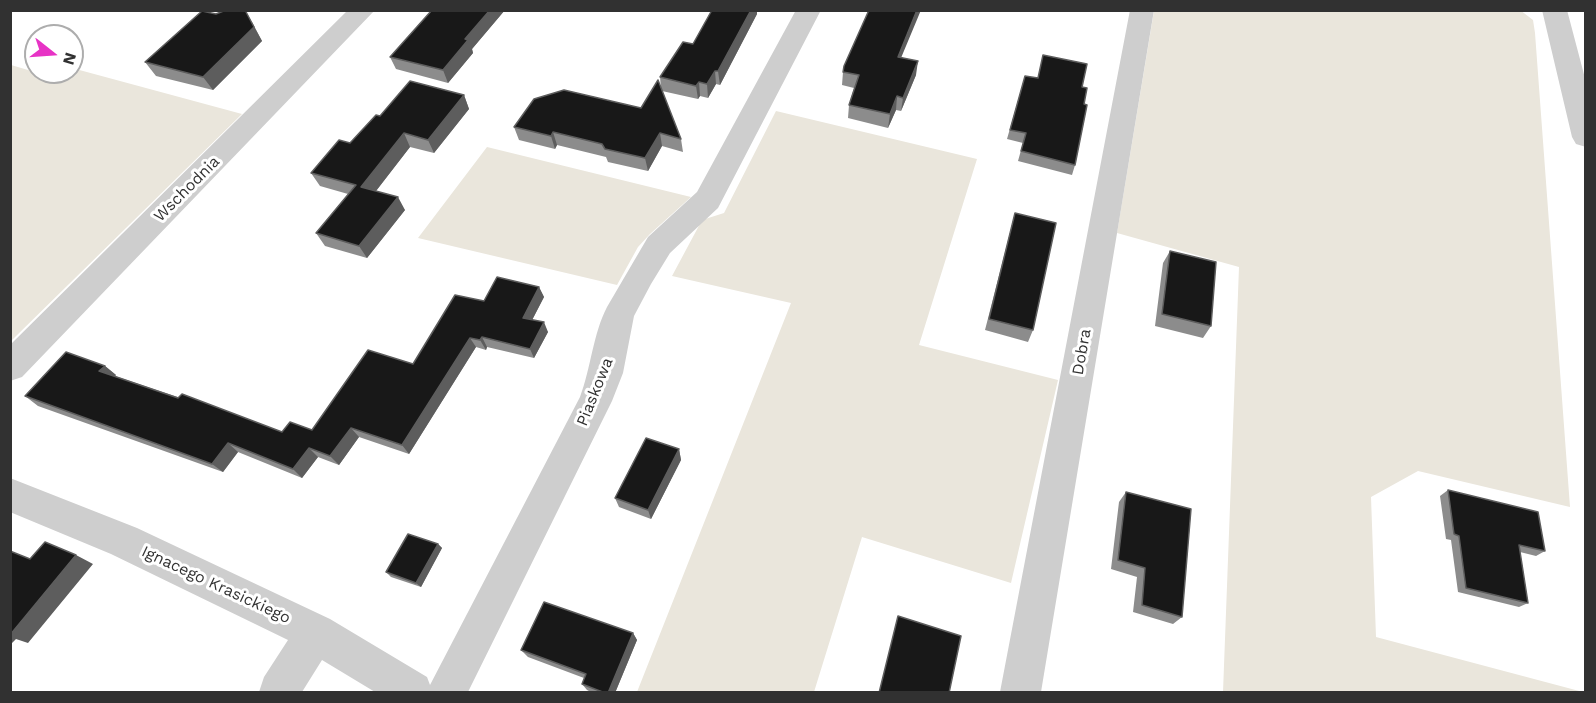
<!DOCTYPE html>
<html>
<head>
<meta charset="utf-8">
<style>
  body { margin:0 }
  #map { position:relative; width:1596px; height:703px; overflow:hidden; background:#fff; font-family:"Work Sans",sans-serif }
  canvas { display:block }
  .frame { position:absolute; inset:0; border:12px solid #313131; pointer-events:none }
  .north { position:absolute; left:24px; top:24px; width:60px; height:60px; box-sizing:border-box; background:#fff; border:2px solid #adadad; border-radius:50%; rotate:107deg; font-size:16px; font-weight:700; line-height:24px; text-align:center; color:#313131 }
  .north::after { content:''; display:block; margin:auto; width:21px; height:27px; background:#e733c5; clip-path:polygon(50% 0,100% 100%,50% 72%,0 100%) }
</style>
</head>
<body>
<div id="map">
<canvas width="1596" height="703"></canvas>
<div class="frame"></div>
<div class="north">N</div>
</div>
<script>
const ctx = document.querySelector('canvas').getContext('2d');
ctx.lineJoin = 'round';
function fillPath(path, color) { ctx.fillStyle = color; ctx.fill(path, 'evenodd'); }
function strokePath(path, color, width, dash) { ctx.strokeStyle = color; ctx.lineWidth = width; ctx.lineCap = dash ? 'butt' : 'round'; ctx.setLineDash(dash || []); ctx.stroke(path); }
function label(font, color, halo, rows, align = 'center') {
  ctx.font = font + ' "Work Sans",sans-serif'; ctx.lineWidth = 6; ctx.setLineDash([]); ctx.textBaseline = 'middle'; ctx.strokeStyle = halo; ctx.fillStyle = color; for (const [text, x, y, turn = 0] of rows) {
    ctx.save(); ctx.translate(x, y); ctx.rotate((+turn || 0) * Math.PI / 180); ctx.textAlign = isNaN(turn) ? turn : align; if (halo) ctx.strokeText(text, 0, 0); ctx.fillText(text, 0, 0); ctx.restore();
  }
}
const green = new Path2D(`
  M1520 10 1533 20 1535 33 1570 507 1418 471 1371 497 1376 637 1583 692H1223L1239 267 1117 233 1154 11Z
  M11 65 52 77 58 72H72V68L242 114 11 341Z
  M776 111 977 159 919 345 1058 380 1011 583 862 537 814 692H637L791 303 672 276 702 220 724 213Z
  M487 147 691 197 650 234 638 247 617 285 418 238Z`);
const street = new Path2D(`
  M348 10H375L22 377 10 381V345Z
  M796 10H821L718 208 670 253 651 284 634 316 623 373 612 401 468 692H375L322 660 302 692H259L264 677 288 640 111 554 10 512V478L137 528 330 619 427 677 430 685 580 397C591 368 593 334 607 307L648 237 697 192Z
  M1130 10H1154L1041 692H1000Z
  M1542 10H1567L1586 82V147L1576 144 1572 137Z`);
const wall = new Path2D(`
  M432 10H505L472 49 473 53 448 83 396 69 390 57Z
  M712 10H757V14L720 85 716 84 708 98 700 96 698 99 662 91 681 139 683 152 662 146 648 171 608 162 606 157 557 145 555 149 519 140 514 127 641 108 661 89 660 77 693 44Z
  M252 22 262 41 213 90 156 76 145 62Z
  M902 57 916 75 901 111 896 110 888 128 848 118 849 105 854 88 842 85 843 72Z
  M1025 76 1082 87 1084 104 1075 165 1072 175 1018 161 1023 143 1007 139Z
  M464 95 469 109 434 153 410 147 376 191 405 210 367 258 325 246 316 233 348 194 320 186 311 173 350 143 380 116Z
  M1015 213 1033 330 1028 342 985 330Z
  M1170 251 1211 326 1203 338 1155 326 1163 263Z
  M539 287 544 297 532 320 548 332 534 358 487 347 486 350 476 347 409 454 359 437 339 465 318 457 302 478 238 452 223 472 38 406 25 396 105 366 116 375 115 376 282 432 312 430 413 364 484 301Z
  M679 449 681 460 651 519 619 507 615 498Z
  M1448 490 1545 551 1536 556 1520 552 1528 603 1519 607 1458 592 1451 540 1446 539 1440 496Z
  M1126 492 1182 617 1173 624 1133 612 1137 577 1111 569 1119 502Z
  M438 544 442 548 421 587 391 577 386 572Z
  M633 633 637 640 615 693H593L587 690 582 684 584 678 528 657 521 650Z`);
const shadedWall = new Path2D(`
  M245 10 262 41 213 90 203 77Z
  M490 10H505L472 49 473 53 448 83 443 70 465 39Z
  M750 10H757V14L720 85 718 71Z
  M917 10H921L896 70 898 57Z
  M918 61 916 75 901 111 903 98Z
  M715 71 716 84 708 98 707 84Z
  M699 82 700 96 698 99 696 86Z
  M464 95 469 109 434 153 428 140Z
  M897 96 896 110 888 128 890 114Z
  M553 132 557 145 555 149 551 136Z
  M404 133 410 147 369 200 361 187Z
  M660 133 662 146 648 171 645 158Z
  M398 197 405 210 367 258 359 246Z
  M539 287 544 297 528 328 523 318Z
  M544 322 548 332 534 358 530 349Z
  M482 337 487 347 486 350 480 340Z
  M470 338 476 347 409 454 402 445Z
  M105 366 116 375 111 380 99 371Z
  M351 428 359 437 339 465 330 456Z
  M228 443 238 452 223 472 212 464Z
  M309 448 318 457 302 478 293 469Z
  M679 449 681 460 651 519 648 510Z
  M438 544 442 548 421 587 416 583Z
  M76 555 93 564 28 643 16 639 10 645V635Z
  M633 633 637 640 615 693H608Z`);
const building = new Path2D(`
  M226 10H245L254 27 203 77 145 62 202 11 216 14Z
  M432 10H490L465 39 468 40 443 70 390 57Z
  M712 10H751L718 71H715L707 84 699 82 696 86 660 77 683 42 693 44Z
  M869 10H917L898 57 918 61 903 98 897 96 890 114 849 105 859 75 843 72 844 66Z
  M1043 55 1087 64 1082 87 1087 88 1084 104 1087 105 1075 165 1021 151 1026 133 1010 130 1025 76 1038 78Z
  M658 80 681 139 660 133 645 158 605 149 602 144 553 132 551 136 514 127 534 99 564 90 641 108Z
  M410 81 464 95 428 140 404 133 361 187 398 197 359 246 316 233 356 185 311 173 339 140 350 143 376 115 380 116Z
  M1015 213 1056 223 1033 330 989 319Z
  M1170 251 1216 262 1211 326 1162 314Z
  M497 277 539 287 523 318 544 322 530 349 482 337 480 340 470 338 402 445 351 428 330 456 309 448 293 469 228 443 212 464 25 396 66 352 105 366 99 371 178 398 182 394 282 432 290 422 312 430 368 350 413 364 455 295 484 301Z
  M646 438 679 449 648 510 615 498Z
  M1448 490 1538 512 1545 551 1519 545 1528 603 1466 588 1459 536 1454 534Z
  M1126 492 1191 509 1182 617 1142 605 1145 568 1118 560Z
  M408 534 438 544 416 583 386 572Z
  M45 542 76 555 10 635V551L30 559Z
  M544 602 633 633 608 693H605L582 684 586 674 521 650Z
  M898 616 961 636 949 693H879Z`);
const streetNames = [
  ["Wschodnia",187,189,-45],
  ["Dobra",1082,352,-80],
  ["Piaskowa",595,392,-68],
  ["Ignacego Krasickiego",216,585,25]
];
fillPath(green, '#eae6dc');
fillPath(street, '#cecece');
fillPath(wall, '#8c8c8c');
fillPath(shadedWall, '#5d5d5d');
fillPath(building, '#181818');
strokePath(building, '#5d5d5d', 1.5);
label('16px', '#313131', '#fff', streetNames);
</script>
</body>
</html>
